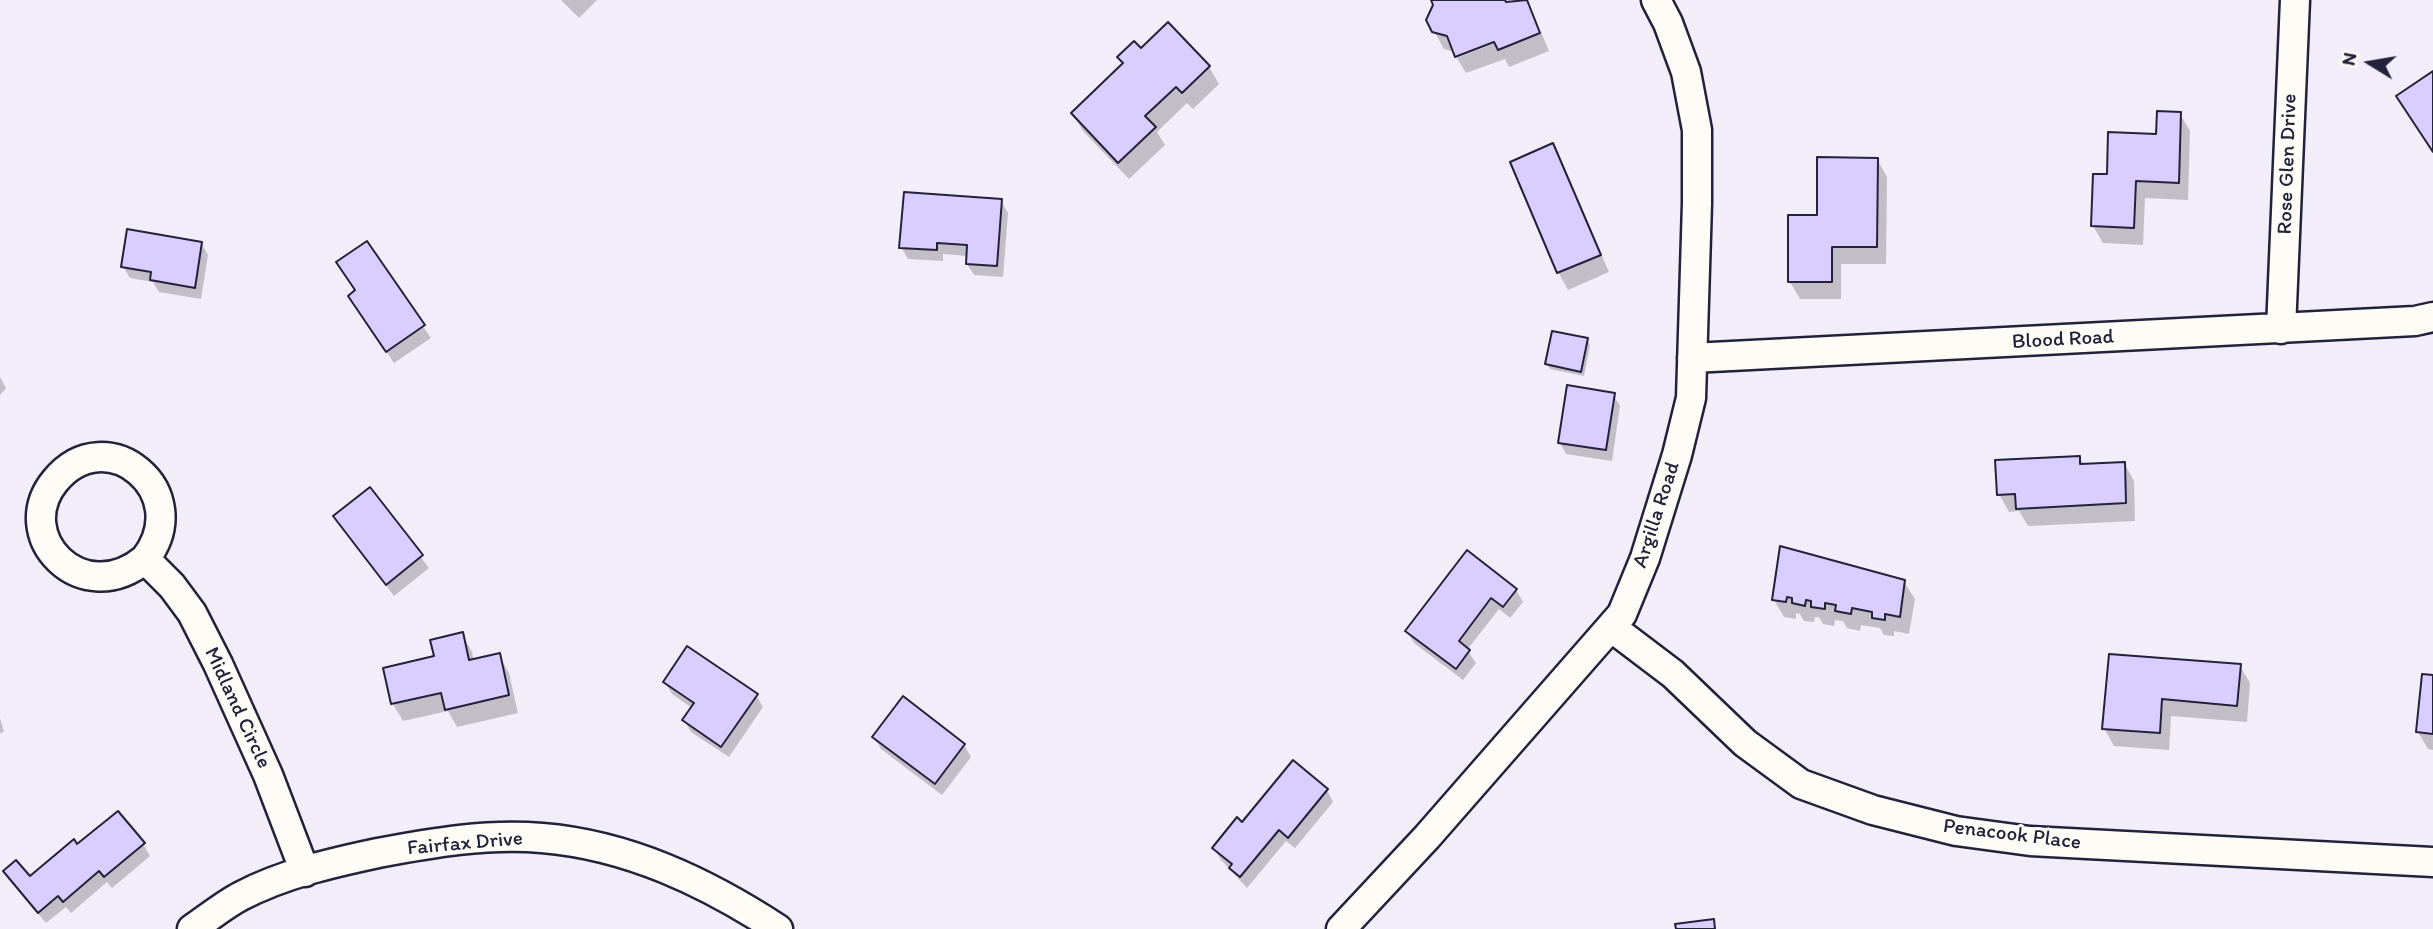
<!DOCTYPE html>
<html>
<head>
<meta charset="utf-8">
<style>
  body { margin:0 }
  #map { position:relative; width:2433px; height:929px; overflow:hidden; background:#f2eef9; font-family:Itim,sans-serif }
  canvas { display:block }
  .north { position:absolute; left:2335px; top:28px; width:70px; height:70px; -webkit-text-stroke:5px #fdfcf7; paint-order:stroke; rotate:281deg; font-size:19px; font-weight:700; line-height:28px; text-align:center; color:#22223b }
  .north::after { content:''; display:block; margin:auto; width:24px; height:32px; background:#22223b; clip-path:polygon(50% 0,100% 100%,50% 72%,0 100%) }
</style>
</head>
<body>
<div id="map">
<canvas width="2433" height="929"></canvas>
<div class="north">N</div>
</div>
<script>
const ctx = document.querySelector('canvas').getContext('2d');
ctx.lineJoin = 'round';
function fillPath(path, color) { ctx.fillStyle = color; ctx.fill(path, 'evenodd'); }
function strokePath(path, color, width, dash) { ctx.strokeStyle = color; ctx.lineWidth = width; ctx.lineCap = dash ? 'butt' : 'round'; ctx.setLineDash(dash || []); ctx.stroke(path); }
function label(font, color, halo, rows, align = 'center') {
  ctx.font = font + ' Itim,sans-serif'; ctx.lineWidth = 6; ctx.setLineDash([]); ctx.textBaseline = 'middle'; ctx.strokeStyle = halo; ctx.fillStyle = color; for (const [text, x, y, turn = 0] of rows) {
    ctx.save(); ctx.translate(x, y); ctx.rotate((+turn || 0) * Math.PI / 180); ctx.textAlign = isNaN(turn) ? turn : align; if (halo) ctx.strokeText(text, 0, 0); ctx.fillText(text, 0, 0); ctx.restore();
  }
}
const shadow = new Path2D(`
  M561 0H597L579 18Z
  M1433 0H1505L1508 4 1526 0 1534 15 1549 51 1509 67 1505 59 1466 73 1457 58 1503 40 1502 37 1455 52 1444 49 1434 31 1435 5Z
  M1119 57 1209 67 1219 84 1193 109 1187 103 1157 132 1165 145 1129 179 1083 131 1073 114 1124 65Z
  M2180 114 2190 131 2188 200 2145 198 2143 245 2103 243 2093 226 2109 176 2158 136Z
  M1552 145 1562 163 1609 272 1568 290 1558 272 1512 163Z
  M1877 159 1887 177 1886 264H1841V299H1800L1790 282 1819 217Z
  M1001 201 1008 213 1003 277 974 275 967 264 968 256 943 254V261L908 259 901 247Z
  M201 243 208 255 201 299 159 292 153 282 130 278 123 266Z
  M367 244 431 338 394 363 357 308V291Z
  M1587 340 1590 345 1584 376 1550 369 1547 364Z
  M0 377 6 388 0 395Z
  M1613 394 1620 406 1612 461 1566 454 1560 443Z
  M2079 457 2084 465 2124 463 2134 481 2135 521 2028 526 2019 511 2009 512 1999 494Z
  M370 490 429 568 394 596 335 517Z
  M1782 548 1904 582 1915 599 1909 634 1894 631V636L1884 635 1880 628 1861 625 1860 631 1847 628 1843 621 1835 620 1834 626 1823 624 1819 617H1815L1814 622 1804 621 1800 614 1796 613V619L1784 617 1774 600Z
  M1467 553 1516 590 1523 602 1510 618 1499 609 1467 650 1476 663 1463 680 1414 643 1407 631Z
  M462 634 472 652 474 661 499 655 509 673 518 713 457 727 448 711 403 721 393 704Z
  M2110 656 2240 666 2250 683 2247 722 2171 716 2169 750 2114 746 2104 728Z
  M2433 677V750L2428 749 2418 732Z
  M665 682 756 695 763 707 729 757 691 732 684 720 692 708 672 694Z
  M0 718 4 732 0 733Z
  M874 737 964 745 971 757 942 795 881 749Z
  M1327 790 1333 802 1295 848 1286 841 1247 888 1221 860 1214 848 1242 824Z
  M143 844 150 856 112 888 107 882 71 913 66 907 46 923 12 883 6 871 29 879 77 847Z`);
const building = new Path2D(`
  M1431 0H1505L1506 2 1527 0 1540 33 1498 50 1494 42 1455 57 1447 36 1432 32 1426 20 1433 5Z
  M1168 22 1210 66 1182 93 1176 87 1145 116 1156 127 1118 163 1071 113 1123 63 1117 57 1134 41 1141 48Z
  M2433 71V152L2396 96Z
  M2157 111 2181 112 2179 183 2136 181 2134 228 2091 226 2093 174H2107L2108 132 2156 134Z
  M1553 143 1601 255 1557 273 1510 162Z
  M1817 157 1878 158 1877 247H1832V282H1788V215H1817Z
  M904 192 1002 199 997 266 966 264 967 245 937 243V250L899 248Z
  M127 229 202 242 195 288 150 280 151 272 121 267Z
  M367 241 425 325 386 352 348 296 355 290 336 262Z
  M1552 331 1588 338 1581 372 1545 364Z
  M1567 385 1615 393 1606 450 1558 443Z
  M2080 456V464L2125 462 2126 503 2016 509 2015 494 1997 495 1995 460Z
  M370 487 423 555 386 585 333 516Z
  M1780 546 1905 580 1900 617 1885 614V620L1872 618V612L1852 608 1851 614 1835 611 1836 605 1825 603V609L1811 607V601L1806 600 1805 606 1792 603V598L1787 597 1786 602 1772 600Z
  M1467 550 1517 589 1503 607 1491 598 1459 641 1470 650 1456 669 1405 631Z
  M463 632 469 660 500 653 509 695 445 710 441 693 391 704 383 668 434 656 430 640Z
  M687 646 758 694 721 747 682 720 694 703 663 682Z
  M2109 654 2241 664 2237 706 2162 699 2160 733 2102 729Z
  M2422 674 2433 675V734L2416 732Z
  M903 696 965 744 935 784 872 737Z
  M1293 760 1328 789 1288 838 1279 830 1240 877 1229 868 1232 864 1212 848 1237 817 1242 822Z
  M118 811 145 843 104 877 99 871 63 902 58 896 38 913 3 871 16 860 30 876 74 839 77 844Z
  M1714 919 1715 929H1676L1675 924Z`);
const minor = new Path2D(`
  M2281 329 2295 0
  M1692 358 2415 321 2433 317
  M145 559C82 611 10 536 55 481 106 418 197 492 145 559L172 586 192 613 218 664 268 775 305 872
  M1611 627 1673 674 1745 743 1801 784 1873 810 1956 831 2030 841 2433 862
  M192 929C208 918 224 905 241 896 283 874 331 863 378 853 431 843 488 833 542 838 628 845 706 882 778 929
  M1341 929 1427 837 1622 614 1645 558 1677 455 1691 398 1697 203V130L1686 72 1668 23 1656 0`);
const streetNames = [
  ["Rose Glen Drive",2288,164,-88],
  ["Blood Road",2063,340,-3],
  ["Argilla Road",1657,515,-72],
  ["Midland Circle",237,708,65],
  ["Penacook Place",2012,835,7],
  ["Fairfax Drive",465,844,-5]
];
fillPath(shadow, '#0003');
fillPath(building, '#dacdff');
strokePath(building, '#22223b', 2);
strokePath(minor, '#22223b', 33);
strokePath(minor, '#fdfcf7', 28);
label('21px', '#22223b', '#fdfcf7', streetNames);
</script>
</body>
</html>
